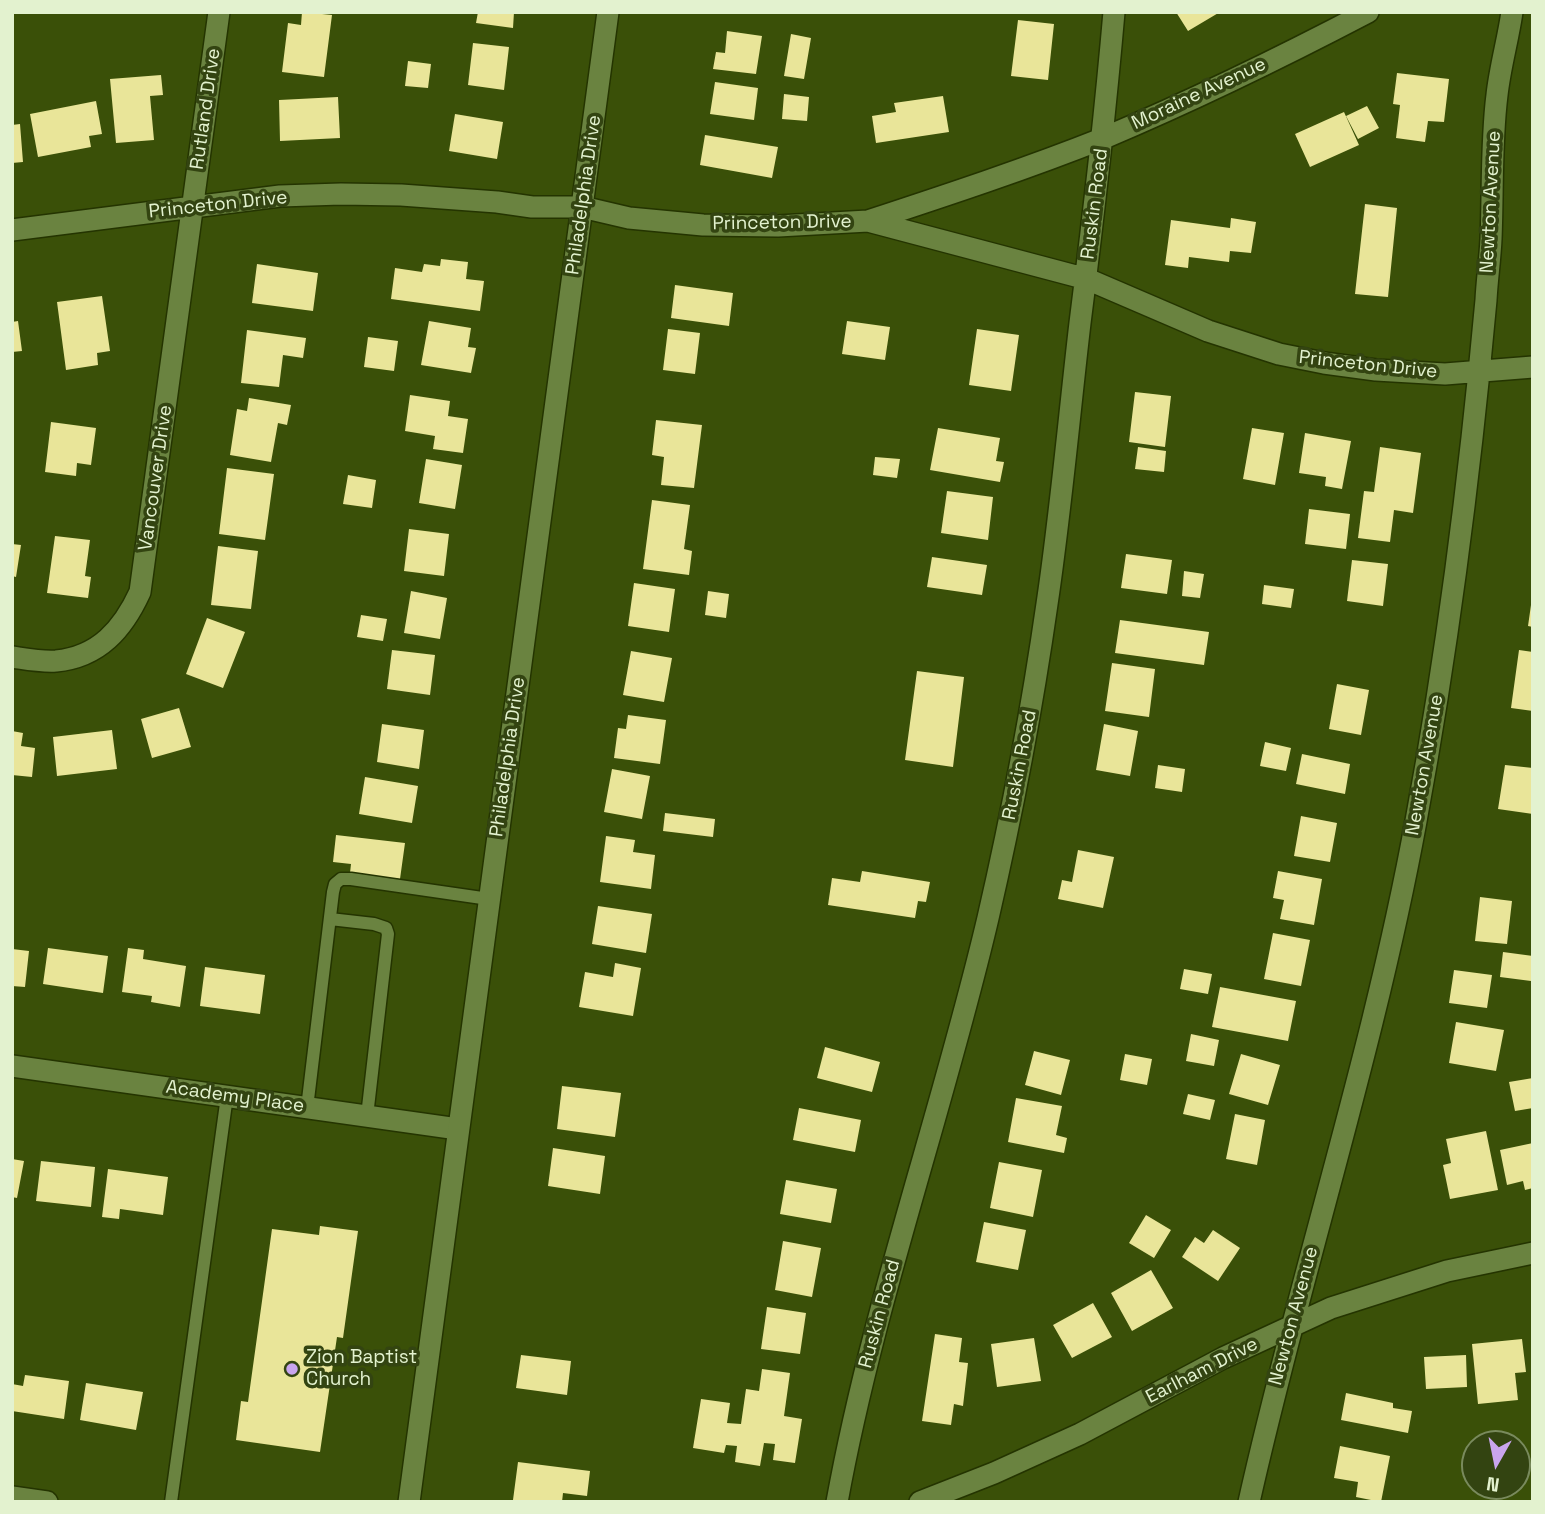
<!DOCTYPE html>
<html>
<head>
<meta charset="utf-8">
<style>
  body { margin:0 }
  #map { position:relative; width:1545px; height:1514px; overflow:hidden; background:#3a5008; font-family:"Space Grotesk",sans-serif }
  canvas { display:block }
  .frame { position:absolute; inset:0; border:14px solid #e3f2cf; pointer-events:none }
  .north { position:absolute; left:1461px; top:1430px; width:70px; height:70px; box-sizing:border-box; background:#341; border:2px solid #798a5d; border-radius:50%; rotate:189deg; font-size:19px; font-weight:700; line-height:28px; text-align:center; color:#e3f2cf }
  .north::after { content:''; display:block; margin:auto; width:24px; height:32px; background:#c9a5ee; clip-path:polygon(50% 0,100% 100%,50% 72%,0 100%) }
</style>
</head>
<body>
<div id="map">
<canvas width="1545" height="1514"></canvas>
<div class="frame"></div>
<div class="north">N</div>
</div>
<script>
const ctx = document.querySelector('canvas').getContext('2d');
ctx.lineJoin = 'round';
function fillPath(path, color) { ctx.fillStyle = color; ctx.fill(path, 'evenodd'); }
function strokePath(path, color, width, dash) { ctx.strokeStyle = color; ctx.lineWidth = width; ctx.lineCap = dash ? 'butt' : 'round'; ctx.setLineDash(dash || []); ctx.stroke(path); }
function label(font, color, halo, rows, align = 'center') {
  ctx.font = font + ' "Space Grotesk",sans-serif'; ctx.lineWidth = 7; ctx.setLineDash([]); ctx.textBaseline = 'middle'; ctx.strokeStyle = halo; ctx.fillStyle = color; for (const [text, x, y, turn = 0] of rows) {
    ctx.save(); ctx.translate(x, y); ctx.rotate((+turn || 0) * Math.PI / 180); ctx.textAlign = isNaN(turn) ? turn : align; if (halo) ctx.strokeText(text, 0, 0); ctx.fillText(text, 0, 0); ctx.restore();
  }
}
const building = new Path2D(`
  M302 12 332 15 324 77 282 72 288 23 301 25Z
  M478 12H514L513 28 476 23Z
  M1176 12H1220L1188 31Z
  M1018 20 1054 24 1048 80 1011 76Z
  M727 31 762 36 756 74 713 69 716 52 725 53Z
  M791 34 811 38 804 79 784 76Z
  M473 43 509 47 504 90 468 85Z
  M408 61 431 64 428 88 405 86Z
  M1397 73 1449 79 1444 122 1428 121 1425 142 1396 138 1400 105 1393 104Z
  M161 75 163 95 150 96 154 140 116 143 110 79Z
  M715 82 758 88 754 120 710 114Z
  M784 94 809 97 807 121 782 119Z
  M943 96 949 132 876 143 872 116 896 112 894 103Z
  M338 97 340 138 280 141 279 100Z
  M96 101 102 134 89 136 91 147 38 157 30 114Z
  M1367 106 1379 128 1358 139 1346 116Z
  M1344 112 1359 145 1310 167 1295 134Z
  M455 114 503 122 497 159 449 151Z
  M20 124 23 162 12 163V125Z
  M705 135 778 147 772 178 700 165Z
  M1365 204 1397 208 1388 297 1355 294Z
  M1231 218 1256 222 1251 253 1230 251 1229 262 1189 257 1188 268 1165 265 1171 220 1230 228Z
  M441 259 468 262 466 279 484 281 480 311 391 299 395 268 422 272 424 264 440 266Z
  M257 264 318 273 313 311 252 303Z
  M675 285 733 293 729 326 671 318Z
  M102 296 110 351 97 353 98 365 66 370 57 302Z
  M18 321 22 351 12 352V322Z
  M429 321 471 328 468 347 476 348 471 373 421 365Z
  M847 321 890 327 885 360 842 354Z
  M668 329 700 333 695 374 663 370Z
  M977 329 1019 335 1011 391 969 385Z
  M247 330 306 338 303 358 283 355 279 387 241 383Z
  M368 337 398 341 394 371 364 367Z
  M1135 392 1171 396 1165 447 1129 442Z
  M410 395 450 401 448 416 468 419 463 453 433 449 435 436 405 431Z
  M249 398 291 405 287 425 278 423 271 462 230 455 237 409 247 411Z
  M656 420 702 425 694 488 661 485 664 457 652 455Z
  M51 422 96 428 91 465 77 463 76 476 45 472Z
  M938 428 1000 438 996 461 1004 462 1000 482 930 470Z
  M1252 428 1284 433 1275 485 1243 479Z
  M1305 433 1351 441 1342 489 1325 486 1326 477 1299 473Z
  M1138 447 1166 451 1164 472 1135 469Z
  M1380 447 1421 453 1413 513 1394 510 1390 542 1358 538 1364 491 1374 492Z
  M875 457 900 459 897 478 873 475Z
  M426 459 462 465 455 509 419 503Z
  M227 468 274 474 265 540 219 534Z
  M348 475 376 480 372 508 343 504Z
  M947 491 993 497 988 540 941 533Z
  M652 500 690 505 684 549 692 551 689 575 643 569Z
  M1309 509 1350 514 1346 549 1305 544Z
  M409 529 449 534 444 576 404 571Z
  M55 536 90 540 85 576 91 577 88 598 47 593Z
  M12 544 21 545 16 577 12 576Z
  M218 546 258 551 251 609 211 605Z
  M1126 554 1172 560 1167 594 1121 588Z
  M932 557 987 565 982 595 927 587Z
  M1352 560 1388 564 1383 606 1347 601Z
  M1184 571 1204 574 1200 598 1182 596Z
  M634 583 675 589 669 632 628 626Z
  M1264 585 1294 589 1291 608 1262 604Z
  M411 591 447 598 440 639 404 633Z
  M708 591 729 594 726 618 705 615Z
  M1531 605H1533V627L1528 626Z
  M361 615 387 619 383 641 357 637Z
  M207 618 245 632 223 688 186 674Z
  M1120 620 1209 632 1204 665 1115 653Z
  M392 650 435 655 430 695 387 689Z
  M1519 650 1533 652V711L1511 708Z
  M631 651 672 658 664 702 623 695Z
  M1112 663 1155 669 1149 717 1105 711Z
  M917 671 964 677 953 767 905 760Z
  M1337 684 1369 690 1361 735 1329 729Z
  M179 708 191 747 152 758 141 719Z
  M628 715 666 720 660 764 614 758 618 728 626 729Z
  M382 724 424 730 419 769 377 762Z
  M1104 724 1138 731 1130 776 1096 770Z
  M112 730 117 769 57 776 53 737Z
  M12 731 23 733 21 746 35 748 32 777 12 775Z
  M1265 742 1291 748 1286 771 1260 766Z
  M1302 754 1350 764 1345 794 1296 784Z
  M1158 765 1185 769 1182 792 1155 788Z
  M1505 765 1533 768V814L1498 809Z
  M612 769 650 776 642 819 604 812Z
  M365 777 418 786 412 823 359 814Z
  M665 813 715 819 713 837 663 831Z
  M1301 816 1337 823 1330 862 1294 856Z
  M336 835 405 843 400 879 350 873 351 864 333 862Z
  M606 836 635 840 633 852 655 855 651 889 600 882Z
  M1078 850 1114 857 1103 908 1058 899 1062 880 1072 882Z
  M862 871 930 882 926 902 918 901 915 918 828 905 832 878 860 882Z
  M1278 871 1322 879 1314 925 1280 919 1284 900 1273 898Z
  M1480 897 1512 901 1507 944 1475 941Z
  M598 906 652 914 646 953 592 944Z
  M1273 933 1310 940 1301 986 1264 979Z
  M48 948 108 956 103 993 43 984Z
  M128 948 144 950 143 959 186 966 180 1007 151 1002 152 996 122 992Z
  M12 949 29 951 25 987 12 986Z
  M1503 952 1533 956 1531 981 1500 977Z
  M615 963 641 968 633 1016 579 1007 585 972 613 977Z
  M205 967 265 975 260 1014 200 1006Z
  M1184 969 1212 974 1208 994 1180 989Z
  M1454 970 1492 975 1487 1008 1449 1003Z
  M1220 987 1296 1001 1288 1041 1212 1027Z
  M1456 1022 1504 1030 1496 1071 1449 1063Z
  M1191 1034 1219 1040 1214 1066 1186 1061Z
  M825 1047 880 1062 872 1092 817 1078Z
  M1034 1051 1070 1060 1061 1095 1025 1085Z
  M1125 1054 1152 1059 1147 1085 1120 1080Z
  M1241 1054 1280 1065 1268 1105 1229 1094Z
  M1533 1078V1108L1515 1111 1509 1082Z
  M562 1086 621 1093 615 1137 557 1129Z
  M1188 1094 1215 1100 1210 1120 1183 1114Z
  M1016 1098 1062 1106 1056 1135 1067 1138 1064 1153 1008 1142Z
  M799 1108 861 1120 855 1152 793 1140Z
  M1235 1114 1265 1120 1257 1165 1226 1159Z
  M1486 1131 1498 1190 1450 1199 1443 1165 1451 1163 1446 1139Z
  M1533 1143V1188L1525 1190 1523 1181 1507 1185 1500 1150Z
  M553 1148 605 1156 600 1194 548 1186Z
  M12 1159 24 1161 17 1198 12 1197Z
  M41 1161 95 1167 91 1207 36 1201Z
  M999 1162 1042 1170 1033 1217 990 1208Z
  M108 1169 168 1177 163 1215 120 1209 119 1219 102 1217Z
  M786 1180 837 1189 831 1223 780 1214Z
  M1146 1215 1171 1230 1154 1258 1129 1243Z
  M984 1222 1026 1230 1018 1270 976 1262Z
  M320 1226 358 1231 343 1338 337 1337 320 1452 236 1440 241 1401 248 1402 272 1229 319 1235Z
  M1213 1230 1240 1248 1218 1281 1182 1257 1195 1237 1204 1243Z
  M783 1241 821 1248 812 1297 775 1290Z
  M1151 1270 1173 1308 1132 1331 1111 1293Z
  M1093 1303 1112 1337 1072 1358 1053 1325Z
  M767 1307 806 1313 800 1354 761 1349Z
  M935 1334 962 1338 959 1362 968 1363 963 1406 954 1404 951 1425 922 1421Z
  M1034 1338 1041 1381 997 1387 991 1344Z
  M1522 1339 1526 1372 1515 1373 1518 1400 1478 1404 1472 1344Z
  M521 1355 571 1361 567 1395 516 1388Z
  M1466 1355 1467 1387 1426 1389 1424 1357Z
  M762 1369 790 1373 784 1416 802 1419 795 1463 773 1460 775 1444 764 1443 760 1466 735 1462 737 1446 726 1445 724 1453 693 1448 701 1399 730 1403 727 1423 741 1424 746 1389 759 1391Z
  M25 1375 69 1381 64 1419 12 1411V1384L23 1386Z
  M86 1383 143 1392 136 1430 80 1420Z
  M1346 1393 1393 1403V1408L1412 1411 1408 1433 1341 1420Z
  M1340 1446 1390 1456 1381 1502 1356 1497 1358 1482 1334 1478Z
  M518 1462 590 1471 587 1496 563 1493 562 1502 513 1500Z`);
const lane = new Path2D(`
  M330 919 374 924 386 928 388 934 367 1116
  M307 1108 333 892 335 884 341 879H351L489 899
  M171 1502 227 1096`);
const street = new Path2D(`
  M868 221C947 195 1026 169 1104 138 1194 100 1282 57 1368 12
  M12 230 280 196 341 194 401 195 497 202 532 207H582L629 218 703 225 778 226 868 221 1087 279 1208 331 1279 354 1324 363 1376 370 1445 374 1533 367
  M12 657C26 659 41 662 56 661 99 657 123 629 140 592L219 12
  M12 1066 458 1129
  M12 1497 47 1502
  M837 1502C873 1304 942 1114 988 918 1012 814 1032 709 1047 604 1061 510 1069 417 1080 323 1093 220 1105 116 1114 12
  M920 1502 994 1473 1080 1434 1223 1358 1331 1308 1447 1271 1533 1253
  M1249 1502C1300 1274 1374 1051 1416 821 1448 648 1470 475 1486 300 1487 280 1490 260 1491 239 1493 191 1491 142 1497 95 1500 67 1508 40 1512 12`);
const secondary = new Path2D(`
  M409 1502 608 12`);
const markers = [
  [292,1369,7,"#c9a5ee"]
];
const streetNames = [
  ["Moraine Avenue",1199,94,-25],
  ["Rutland Drive",206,109,-82],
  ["Philadelphia Drive",584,195,-82],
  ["Newton Avenue",1491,202,-87],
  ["Ruskin Road",1095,204,-83],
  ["Princeton Drive",218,205,-6],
  ["Princeton Drive",782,223,-1],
  ["Princeton Drive",1368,365,6],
  ["Vancouver Drive",156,478,-82],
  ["Philadelphia Drive",508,757,-82],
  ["Ruskin Road",1020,765,-79],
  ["Newton Avenue",1425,765,-80],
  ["Academy Place",235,1097,8],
  ["Ruskin Road",880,1314,-75],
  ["Newton Avenue",1294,1316,-75],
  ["Earlham Drive",1202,1371,-27]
];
const poiNames = [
  ["Zion Baptist",306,1358],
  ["Church",306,1380]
];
fillPath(building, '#e9e599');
strokePath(lane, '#243400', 15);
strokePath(street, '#243400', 24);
strokePath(secondary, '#243400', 24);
strokePath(lane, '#6a8340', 12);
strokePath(street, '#6a8340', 21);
strokePath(secondary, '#6a8340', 21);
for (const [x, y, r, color] of markers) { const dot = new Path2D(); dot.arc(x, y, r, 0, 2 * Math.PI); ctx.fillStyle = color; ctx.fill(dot); strokePath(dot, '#341', 2.5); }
label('19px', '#e3f2cf', '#341', streetNames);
label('19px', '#e3f2cf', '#341', poiNames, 'left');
</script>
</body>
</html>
